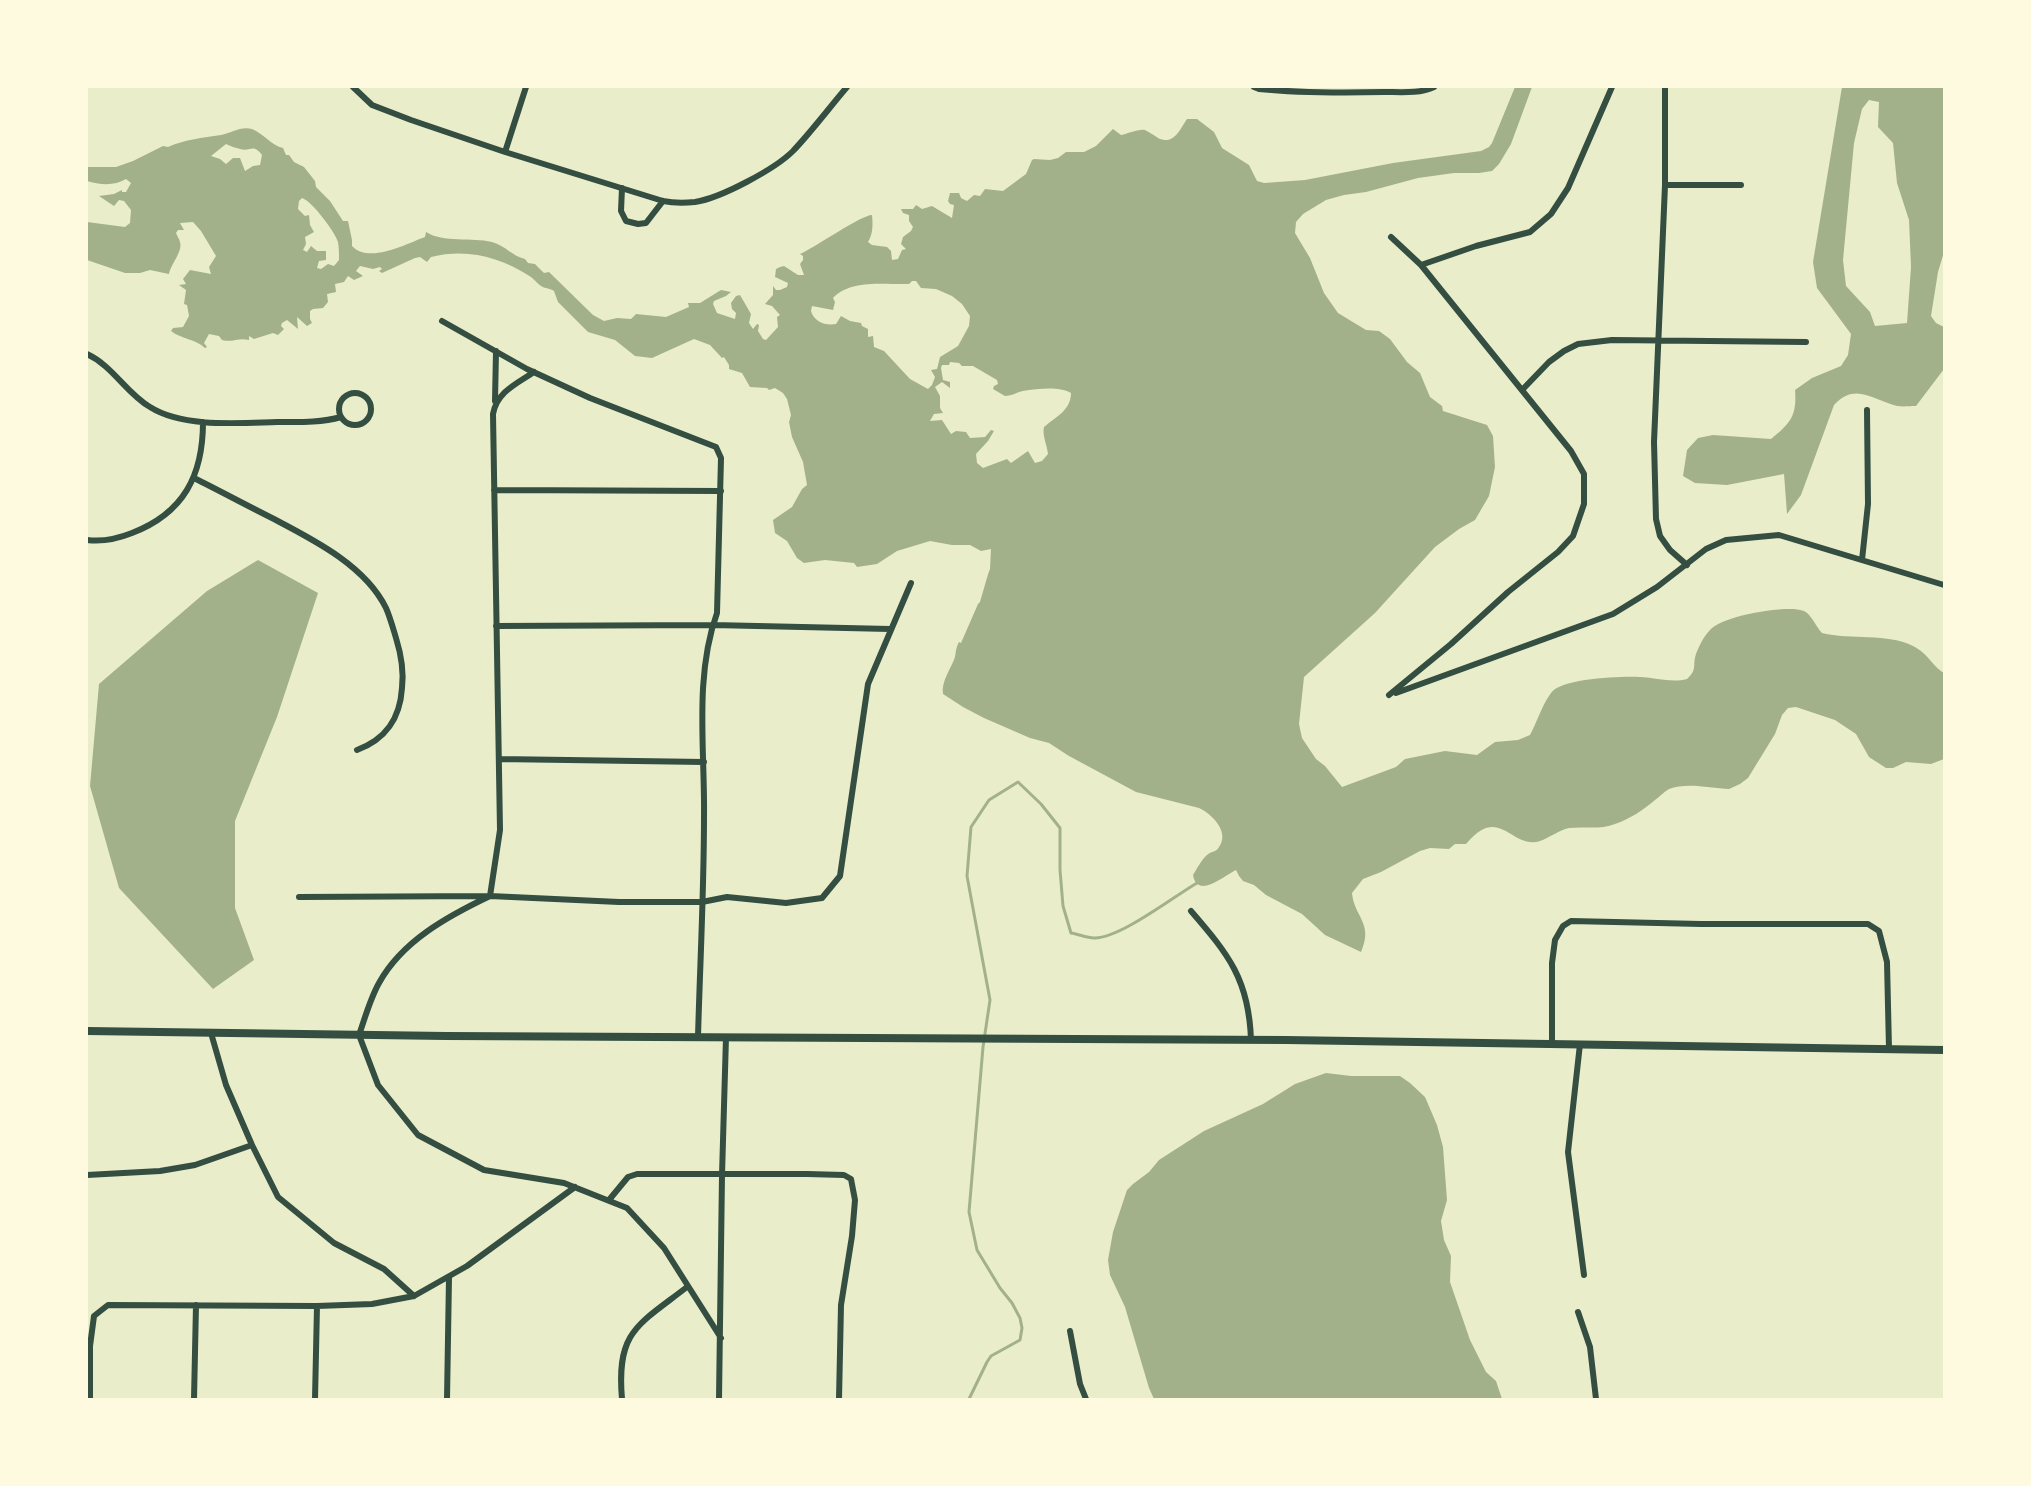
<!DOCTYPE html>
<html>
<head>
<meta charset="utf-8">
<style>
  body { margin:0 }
  #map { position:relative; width:2031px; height:1486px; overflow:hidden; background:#e9edc9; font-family:"PT Sans Narrow",sans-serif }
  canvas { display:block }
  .frame { position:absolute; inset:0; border:88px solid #fefae0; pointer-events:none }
</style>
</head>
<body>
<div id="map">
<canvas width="2031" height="1486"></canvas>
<div class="frame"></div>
</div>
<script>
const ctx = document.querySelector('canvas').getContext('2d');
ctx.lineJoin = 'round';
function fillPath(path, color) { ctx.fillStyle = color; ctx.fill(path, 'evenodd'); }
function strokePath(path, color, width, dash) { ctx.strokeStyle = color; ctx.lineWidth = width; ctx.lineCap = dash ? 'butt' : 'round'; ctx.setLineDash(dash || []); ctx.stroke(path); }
const water = new Path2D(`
  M1515 87H1532L1511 144 1499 164 1492 171 1479 173H1454L1418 178 1366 192 1344 195 1326 200 1303 214 1296 222 1295 233 1310 258 1324 293 1338 313 1366 330 1379 331 1390 339 1407 362 1420 373 1430 397 1442 406 1443 411 1487 425 1493 436 1495 467 1489 496 1475 520 1459 529 1435 547 1375 613 1304 677 1299 724 1302 738 1316 759 1325 766 1342 787 1396 767 1405 759 1445 751 1477 755 1495 742 1518 740 1530 735C1537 722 1542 705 1551 693 1561 678 1622 676 1641 677 1656 678 1672 683 1687 679 1698 669 1692 666 1696 654 1699 646 1704 636 1710 630 1721 616 1788 604 1804 611 1812 615 1816 627 1822 633 1851 640 1888 633 1913 646 1929 654 1931 665 1944 673V759L1931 764 1906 762 1893 768H1886L1869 757 1856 734 1835 720 1796 707 1788 708 1782 715 1775 734 1748 778 1740 784 1729 789C1711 788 1686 782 1669 789 1664 792 1659 797 1655 800 1643 810 1630 819 1615 824 1600 830 1585 826 1569 828 1559 830 1549 838 1540 841 1511 850 1500 803 1466 844H1455L1449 849 1430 848 1420 851 1381 872 1363 879 1352 893C1354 917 1374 923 1361 952L1325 935 1302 914 1266 895 1254 885 1243 881 1239 876 1236 870C1225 875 1197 900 1193 875 1197 869 1201 860 1207 855 1211 851 1217 852 1219 847 1230 832 1212 814 1199 808L1136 792 1069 756 1049 743 1030 738 984 718 963 707 943 694C941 681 951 669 955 657 956 651 956 648 959 642L961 643 978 604 980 602C982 596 988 573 990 569L991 549 981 551 970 545H952L930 541 897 551 877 564 857 567 854 563 825 560 804 563 797 558 787 541 775 533 773 520 792 507 802 489 807 485 803 462 792 437 789 422 791 415 787 399 783 393 775 388 769 390 767 388 750 387 742 373 729 369V365L724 357 722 358 710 345 694 339 652 358 635 356 615 340 588 332 558 302 554 291C550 288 546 289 541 286 538 284 535 280 531 277 500 257 467 248 431 257L427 262 420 257 415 258 382 273 379 271 382 269 380 267 373 269 360 266 356 271 363 276 354 280 348 276 344 282 335 284 336 292 327 294 328 302 323 308 313 309 310 311V319L312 323 307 326 297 317 298 329 287 320 282 323 281 326 284 329 278 335 273 333 254 339 249 336V340C238 337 233 343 222 340L219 336 209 334 204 343 207 347 205 348C196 339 181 339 171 331L173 328 183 327 189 316 187 305 184 304 186 290 179 285 186 284 183 279 190 270 211 274 209 267 216 256 201 231 193 222 180 223 184 230H178L176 233C177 236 179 238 180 242 183 251 171 264 169 274L150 270 140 273H125L87 260V222L125 227 130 223 131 210 124 201 119 200 114 206 99 196 114 194 122 190V192H126L131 183 126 179C115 186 100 185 87 181V167H116L133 161 163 146 168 147C186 139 202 138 221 135 231 133 241 126 252 129 263 133 272 146 283 148L286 155H289L294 162 304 167 315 181 316 187 330 201 343 221H348L352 240V246C369 264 406 244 425 237L426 232C443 243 472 237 492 242 506 246 512 256 525 259L528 263 535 264 544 273 549 272 593 315 604 321 617 318 631 319 636 314 666 317 689 307 688 303H700L721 290 731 292 726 296 714 301 713 304 717 313 735 319 736 313 732 309 731 303 736 296 740 295 751 314 749 323 753 329 757 324 759 325 758 331 763 339 766 340 778 327 777 317 780 315 772 306 765 304 773 295V286L776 290H780L787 287 788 283 775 277 776 269 780 267 784 266 798 275H804L800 264 803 260V256L800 254C816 247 861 215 872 215 873 225 873 234 868 242L872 245 887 247 891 251 892 260 898 259 902 250 906 249 901 244 903 237 911 231 913 227 909 221V215L903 213 901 209H913L916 205 922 209 932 206 952 218 954 205 950 204 948 201 950 193H959L961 198 967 201 974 195 980 196 985 189 1003 191 1026 174 1032 160 1034 159 1050 160 1058 158 1066 152H1084L1096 146 1113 129 1121 135C1128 134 1137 129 1145 130 1149 132 1154 135 1158 138 1174 146 1180 129 1187 119H1197L1214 132 1222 148 1249 165 1257 181 1264 183 1305 180 1393 163 1481 151 1489 147 1492 143ZM226 144C230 146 236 148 240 149 251 152 253 143 262 155L260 165 253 166 245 171 240 158H233L226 164 220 159 211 156ZM302 198C312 201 335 232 338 242 339 249 339 254 339 260L334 266 328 264 321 269 317 268 319 261 326 260V251H317L311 246 307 252 303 250 306 244 305 237 314 232 310 225 309 215 305 216 298 209 299 201ZM912 281H916L921 288 936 289 952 296 962 304 970 316 969 326 958 346 940 357 937 369 931 370 935 377 932 385 928 389 910 379 884 351 874 347 873 336 868 337V329L862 326 861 323 850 321 841 316 836 324C826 326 814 322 811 311L812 306 833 310 835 302 833 298C851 279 885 285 909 284ZM950 362 959 363 962 366H973L997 380 998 384 994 386 993 389 1005 396C1012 396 1017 392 1023 391 1038 389 1058 386 1071 393 1071 410 1056 417 1044 427 1042 435 1047 445 1048 454L1042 461 1035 463 1028 451 1011 463 1007 459 983 468 977 463 976 454 988 441 994 431 991 430 985 437 970 438 966 432 956 431 951 434 942 420 930 421 934 414 943 413 940 408V396L935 387 942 382 950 388V382L943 380 941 368 942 365H949Z
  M1842 87H1944V252L1938 272 1931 316 1936 323 1944 327V369L1916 406C1910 406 1903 407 1897 406 1872 400 1856 382 1834 405L1801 495 1787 514 1784 474 1727 485 1695 483 1683 476 1687 450 1698 438 1713 435 1771 439C1791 423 1797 415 1795 390L1812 378 1841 366 1848 355 1851 334 1817 288 1813 262ZM1869 100 1879 102 1878 127 1893 143 1897 183 1909 220 1911 267 1907 323 1875 326 1870 312 1846 286 1843 260 1854 143 1862 109Z
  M258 560 318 593 277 717 235 821V908L254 960 213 989 119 888 90 786 99 684 207 591Z
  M1326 1073 1351 1076H1400L1410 1083 1425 1097 1437 1125 1443 1147 1447 1200 1441 1221 1444 1240 1451 1256 1450 1282 1470 1340 1486 1372 1496 1381 1502 1399H1154L1149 1388 1125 1307 1110 1275 1108 1260 1113 1232 1127 1190 1133 1184 1149 1172 1159 1160 1204 1131 1263 1104 1295 1084Z`);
const stream = new Path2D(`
  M969 1399 987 1362 991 1356 1020 1340 1022 1328 1020 1318 1012 1303 1000 1288 977 1250 969 1212 983 1047 990 1000 967 876 971 827 989 800 1018 782 1041 804 1060 828V870L1063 906 1071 933C1078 934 1087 938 1094 938 1119 939 1173 897 1197 883`);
const minor = new Path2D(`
  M353 87 372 105 411 120 505 152 663 201C673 203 684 203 695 202 721 198 775 169 793 151 812 131 829 108 847 87
  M1254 87 1259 89C1300 93 1342 93 1384 92 1399 92 1420 94 1434 87
  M1665 87V185L1654 442 1656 519 1660 536 1670 550 1687 565
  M505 152 526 87
  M1665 185H1741
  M622 188 621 211 626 221 638 224 646 223 663 201
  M1421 265 1476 246 1530 232 1551 214 1568 188 1612 87
  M442 321 527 369 590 398 716 447 721 458 717 613C694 677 705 750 704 817 704 891 700 964 698 1037
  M87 354C113 366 126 393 150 407 183 428 239 423 277 422 298 422 320 423 341 417
  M534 372C516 384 497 392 493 414L500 830 490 896C448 916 402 941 379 983 370 999 365 1018 359 1035L378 1085 418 1135 484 1170 564 1183 627 1208 664 1248 721 1338
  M1523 389 1549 362 1564 351 1578 344 1612 340 1806 342
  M339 409a16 16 0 1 1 32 0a16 16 0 1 1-32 0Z
  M495 401 496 351
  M194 478C220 491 246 505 272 518 312 539 365 565 386 608 390 617 393 628 396 638 401 654 404 671 402 688 400 719 386 739 357 750
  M494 490 721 491
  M87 540C103 542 117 539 132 533 184 513 203 475 203 422
  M1862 560 1868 504 1867 410
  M496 626 713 625 890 629
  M1396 693 1613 614 1657 587 1706 549 1726 540 1779 535 1944 585
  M1389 695 1451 644 1508 592 1558 552 1573 536 1584 504V474L1571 451 1421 265 1391 237
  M499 759 704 762
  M299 897 490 896 619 902H702L727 897 786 903 822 898 840 876 868 684 911 583
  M1191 911C1229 955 1249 980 1251 1040
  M211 1033 226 1085 252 1145 278 1197 334 1243 384 1269 414 1296
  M1552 1044V963L1555 940 1563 926 1571 921 1701 924H1868L1879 931 1887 962 1889 1049
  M1580 1044 1568 1152 1584 1275
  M87 1175 160 1171 195 1165 252 1145
  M609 1200 628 1177 637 1174H807L844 1175 851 1179 855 1200 852 1236 841 1305 839 1399
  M1578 1312 1590 1347 1596 1399
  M1070 1331 1080 1384 1086 1399
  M90 1399V1346L94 1316 108 1305 317 1306 372 1304 414 1296 467 1266 575 1187
  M194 1399 196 1305
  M315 1399 317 1306
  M447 1399 449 1277
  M622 1399C616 1331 638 1325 687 1287
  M719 1399 722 1175 726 1037`);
const tertiary = new Path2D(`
  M87 1031 446 1036 1286 1040 1944 1050`);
fillPath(water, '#a3b18a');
strokePath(stream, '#a3b18a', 3);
strokePath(minor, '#344e41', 6);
strokePath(tertiary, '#344e41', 8);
</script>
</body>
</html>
